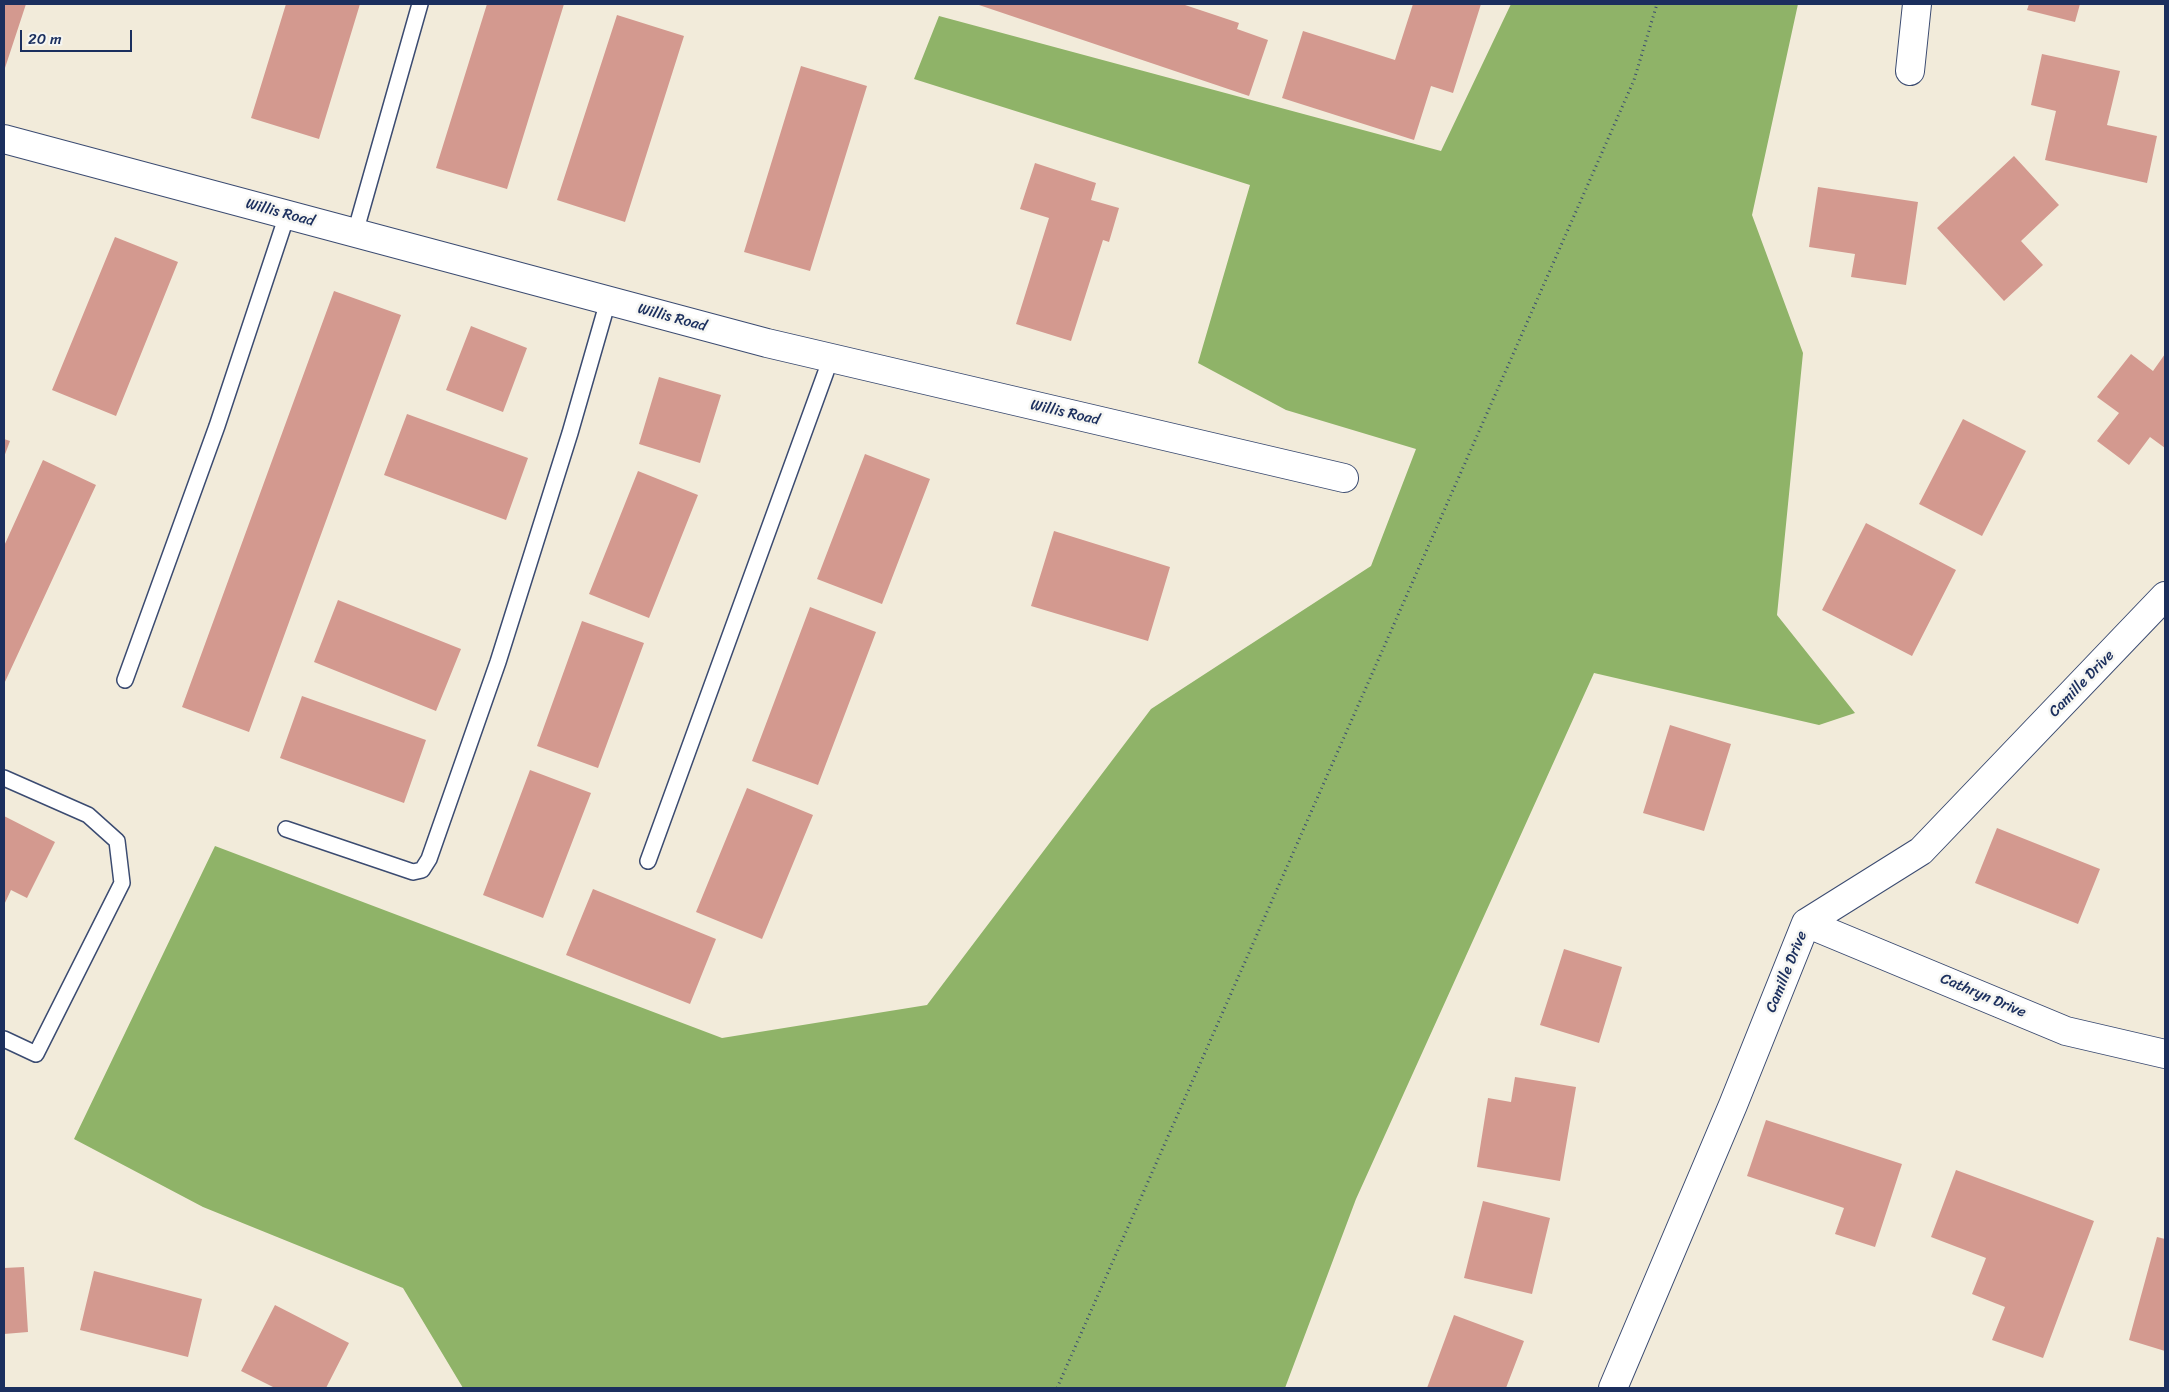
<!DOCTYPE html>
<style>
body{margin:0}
#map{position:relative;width:2169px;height:1392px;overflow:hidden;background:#f2ebda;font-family:Sriracha,sans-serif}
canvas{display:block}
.frame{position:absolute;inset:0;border:5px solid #1b2f5e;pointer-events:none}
.scale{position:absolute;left:20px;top:30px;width:112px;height:22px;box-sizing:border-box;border:2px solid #1b2f5e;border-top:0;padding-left:6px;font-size:15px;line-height:18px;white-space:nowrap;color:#1b2f5e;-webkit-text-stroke:4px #f6f6f2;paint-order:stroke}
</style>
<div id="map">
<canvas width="2169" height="1392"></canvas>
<div class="frame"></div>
<div class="scale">20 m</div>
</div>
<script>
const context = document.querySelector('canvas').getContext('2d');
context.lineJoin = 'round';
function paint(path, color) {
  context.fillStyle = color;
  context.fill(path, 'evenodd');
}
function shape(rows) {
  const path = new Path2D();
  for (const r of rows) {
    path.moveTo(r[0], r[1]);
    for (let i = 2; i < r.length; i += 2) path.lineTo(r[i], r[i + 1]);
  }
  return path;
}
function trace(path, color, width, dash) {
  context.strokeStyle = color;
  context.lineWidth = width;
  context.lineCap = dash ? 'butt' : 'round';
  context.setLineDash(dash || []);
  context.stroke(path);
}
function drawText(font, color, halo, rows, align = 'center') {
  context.font = font + ' Sriracha,sans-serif';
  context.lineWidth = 5;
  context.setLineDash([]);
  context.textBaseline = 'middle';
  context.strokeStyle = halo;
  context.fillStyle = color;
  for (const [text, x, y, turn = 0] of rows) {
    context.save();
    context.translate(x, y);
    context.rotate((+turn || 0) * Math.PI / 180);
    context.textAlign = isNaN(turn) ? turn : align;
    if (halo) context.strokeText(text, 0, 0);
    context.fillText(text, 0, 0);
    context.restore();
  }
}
const forest = shape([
 [1511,4,1798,4,1752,215,1803,353,1777,615,1855,713,1819,725,1594,673,1356,1199,1285,1388,463,1388,403,1288,203,1207,74,1139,215,846,722,1038,927,1005,1151,709,1371,566,1416,449,1286,410,1198,363,1250,185,914,79,939,16,1441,151]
]);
const building = shape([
 [4,4,26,4,4,71],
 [286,4,360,4,319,139,251,118],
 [487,4,564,4,507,189,436,168],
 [976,4,1182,4,1239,23,1237,29,1268,40,1249,96],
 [1413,4,1481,4,1453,93,1431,86,1414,140,1282,98,1303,31,1395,60],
 [2029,4,2080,4,2075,22,2027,10],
 [617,15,684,36,625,222,557,200],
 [2042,54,2120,71,2107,125,2157,136,2147,183,2045,160,2056,111,2031,105],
 [801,66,867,86,810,271,744,252],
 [2014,156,2059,205,2021,241,2043,265,2004,301,1937,228],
 [1035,163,1096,183,1091,200,1119,208,1109,242,1103,240,1071,341,1016,324,1049,218,1020,209],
 [1818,187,1918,202,1906,285,1851,277,1855,254,1809,247],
 [115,237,178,262,116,416,52,390],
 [334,291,401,315,249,732,182,707],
 [471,326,527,348,503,412,446,390],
 [2131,354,2153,371,2165,354,2165,448,2150,437,2129,465,2097,441,2119,413,2097,397],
 [659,377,721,395,700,463,639,444],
 [407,414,528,458,506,520,384,475],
 [1963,419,2026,451,1982,536,1919,504],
 [4,439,10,441,4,457],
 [865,454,930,479,882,604,817,579],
 [43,460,96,485,4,684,4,546],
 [638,471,698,495,649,618,589,594],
 [1866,523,1956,570,1912,656,1822,610],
 [1054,531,1170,567,1148,641,1031,606],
 [338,600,461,649,436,711,314,662],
 [810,607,876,632,818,785,752,761],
 [582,621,644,643,598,768,537,746],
 [302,696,426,740,404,803,280,758],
 [1670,725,1731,744,1704,831,1643,813],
 [530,770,591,793,543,918,483,895],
 [747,788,813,815,762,939,696,912],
 [4,816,55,842,27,898,11,890,4,905],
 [1997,828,2100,869,2078,924,1975,883],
 [593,889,716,939,690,1004,566,955],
 [1564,949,1622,967,1599,1043,1540,1025],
 [1515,1077,1576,1087,1560,1181,1477,1167,1488,1098,1511,1102],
 [1766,1120,1902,1164,1875,1247,1835,1234,1844,1208,1747,1176],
 [1956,1170,2094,1221,2043,1358,1992,1340,2005,1307,1972,1294,1986,1258,1931,1237],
 [1483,1201,1550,1218,1532,1294,1464,1278],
 [2157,1237,2165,1239,2165,1351,2129,1340],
 [24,1267,28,1332,4,1334,4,1268],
 [94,1271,202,1299,188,1357,80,1330],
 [275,1305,349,1343,326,1388,275,1388,241,1371],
 [1454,1315,1524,1341,1506,1388,1427,1388]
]);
const path = shape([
 [1057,1388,1634,80,1657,4]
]);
const service = shape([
 [355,233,420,4],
 [125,680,217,426,287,215],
 [4,778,88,815,117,841,122,883,36,1054,4,1039],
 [286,829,413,872,422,870,429,859,498,662,570,433,608,301],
 [648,861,831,358]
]);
const minor = shape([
 [1910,71,1917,4],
 [4,139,767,343,1344,478],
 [1806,923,2066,1031,2165,1054],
 [1613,1388,1733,1105,1806,923,1921,851,2165,596]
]);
const streetNames = [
 ["Willis Road",280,213,15],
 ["Willis Road",672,318,15],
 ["Willis Road",1065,413,13],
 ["Camille Drive",2082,684,-46],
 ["Camille Drive",1787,972,-68],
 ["Cathryn Drive",1983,996,23]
];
paint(forest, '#8fb368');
paint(building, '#d3998f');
trace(service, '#3b4b71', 18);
trace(minor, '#3b4b71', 30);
trace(path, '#3b4b71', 3, [1, 4]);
trace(service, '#fff', 15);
trace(minor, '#fff', 28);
drawText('15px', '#1b2f5e', '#f6f6f2', streetNames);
</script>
